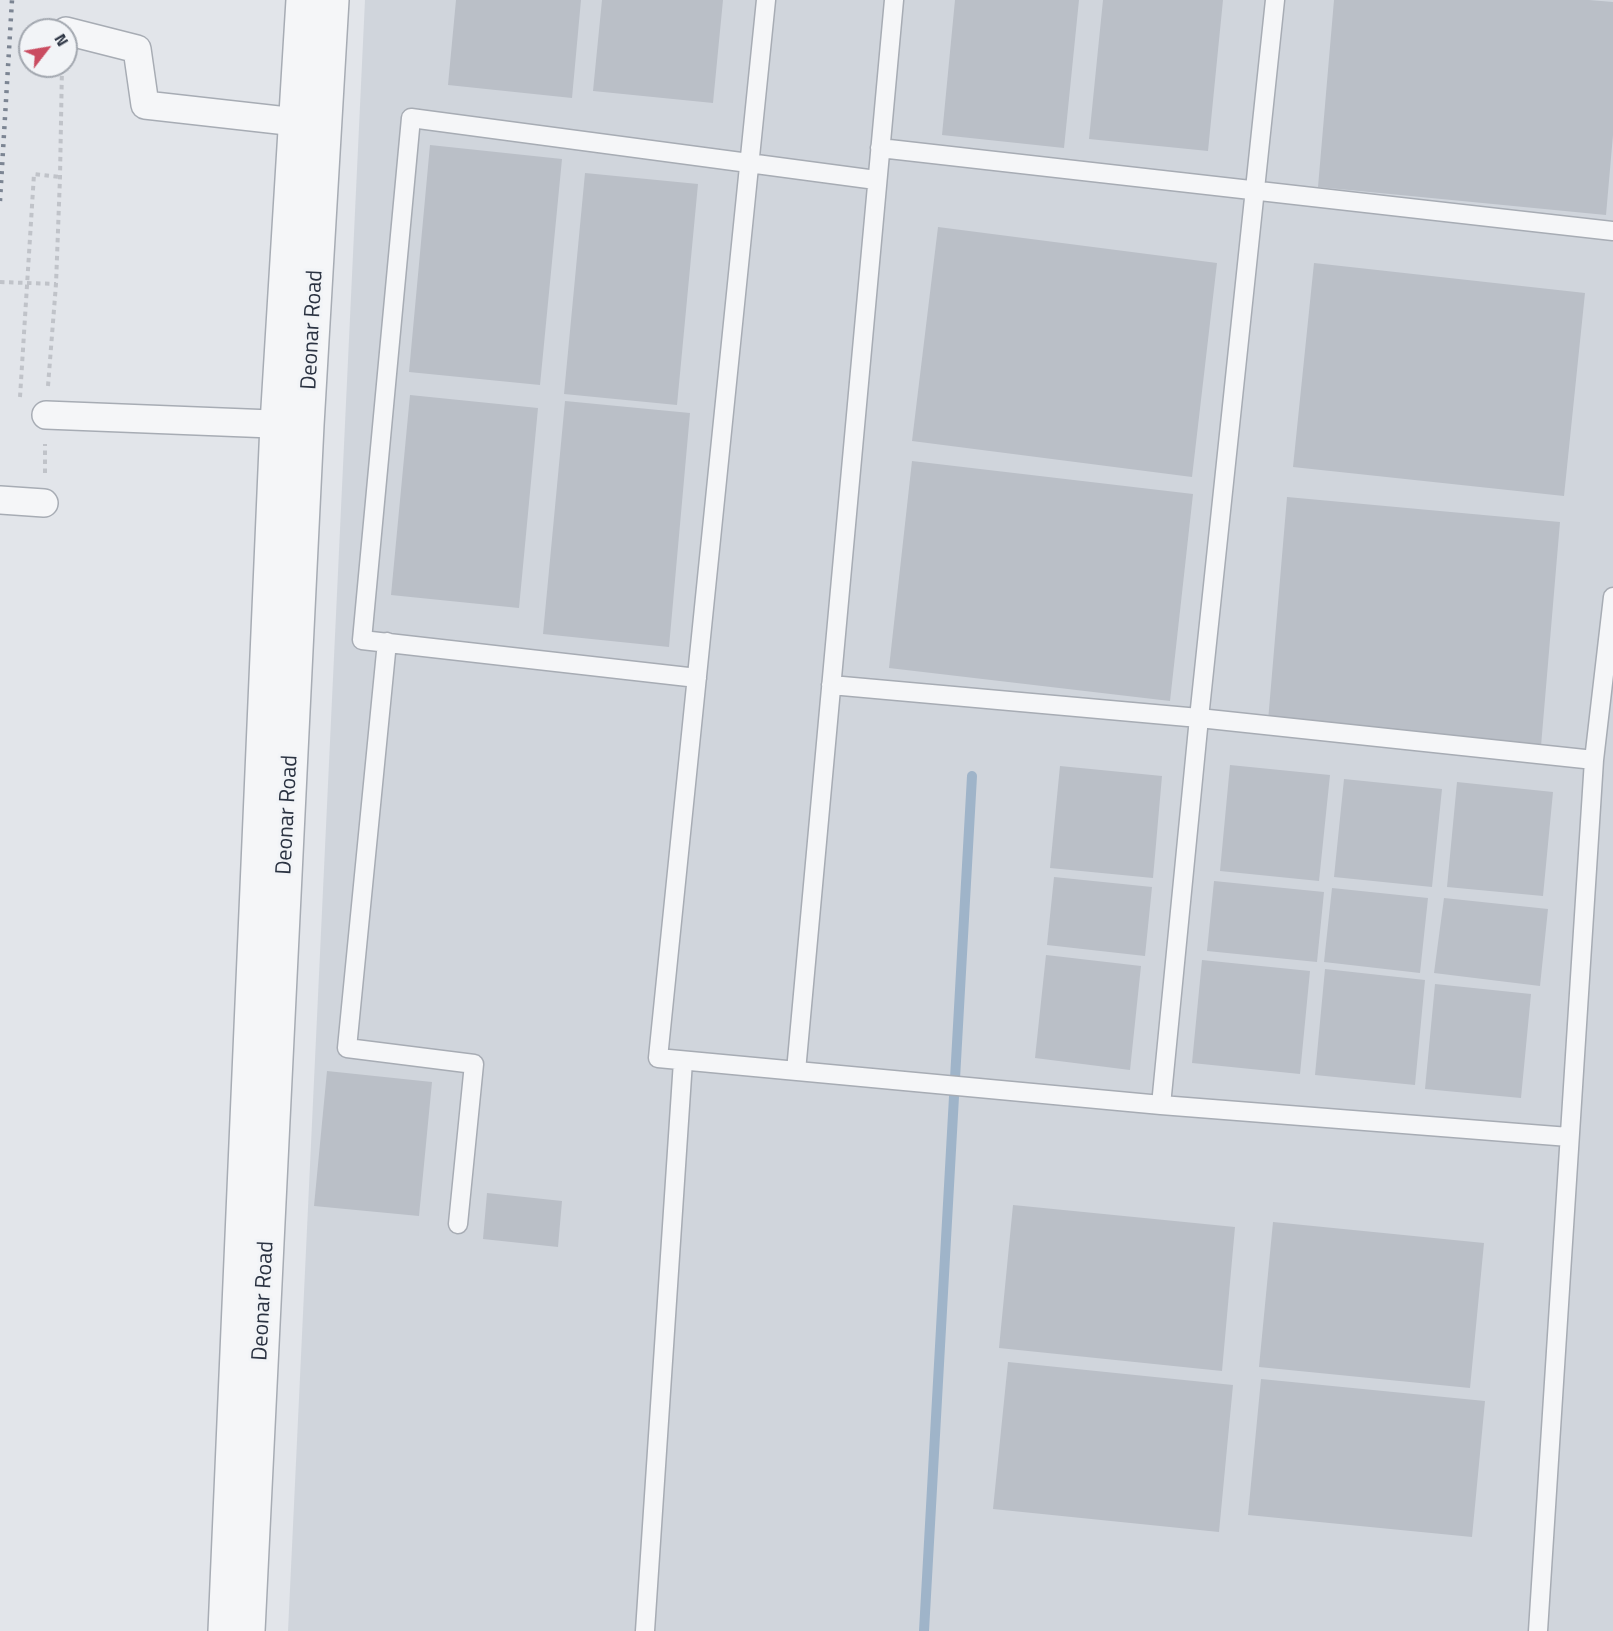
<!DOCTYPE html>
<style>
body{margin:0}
#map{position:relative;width:1613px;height:1631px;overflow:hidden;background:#e2e5ea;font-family:"Titillium Web",sans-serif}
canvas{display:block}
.north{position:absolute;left:18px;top:18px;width:60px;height:60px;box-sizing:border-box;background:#f2f4f7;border:2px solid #a2a7af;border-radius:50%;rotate:59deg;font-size:16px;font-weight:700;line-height:24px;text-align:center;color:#2b3342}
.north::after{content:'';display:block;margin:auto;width:21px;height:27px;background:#ca4c61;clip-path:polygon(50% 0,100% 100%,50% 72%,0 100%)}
</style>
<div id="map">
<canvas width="1613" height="1631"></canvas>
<div class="north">N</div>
</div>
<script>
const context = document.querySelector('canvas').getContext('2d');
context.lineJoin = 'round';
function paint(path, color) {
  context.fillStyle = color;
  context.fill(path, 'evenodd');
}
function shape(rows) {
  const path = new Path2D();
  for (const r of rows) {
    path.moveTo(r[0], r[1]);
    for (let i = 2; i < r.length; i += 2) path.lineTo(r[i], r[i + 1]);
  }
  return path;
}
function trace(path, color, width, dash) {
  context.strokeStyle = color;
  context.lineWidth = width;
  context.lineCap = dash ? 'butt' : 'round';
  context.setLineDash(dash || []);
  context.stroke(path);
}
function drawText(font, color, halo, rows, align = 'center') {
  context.font = font + ' "Titillium Web",sans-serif';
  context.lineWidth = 6;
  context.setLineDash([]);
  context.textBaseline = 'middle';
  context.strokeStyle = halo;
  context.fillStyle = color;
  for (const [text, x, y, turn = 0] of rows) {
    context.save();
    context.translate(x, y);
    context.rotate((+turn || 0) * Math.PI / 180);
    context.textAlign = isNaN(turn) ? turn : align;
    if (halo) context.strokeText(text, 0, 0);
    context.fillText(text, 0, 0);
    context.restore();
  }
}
const built = shape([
 [365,0,1613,0,1613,1631,288,1631]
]);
const stream = shape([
 [924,1631,972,776]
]);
const building = shape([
 [456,0,581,0,572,98,448,85],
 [602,0,723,0,713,103,593,91],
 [955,0,1079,0,1064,148,942,135],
 [1103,0,1223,0,1208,151,1089,139],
 [1334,0,1589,0,1613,2,1613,135,1606,215,1318,187],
 [430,145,562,159,540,385,409,372],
 [585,173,698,184,677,405,564,394],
 [938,227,1217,263,1192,477,912,441],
 [1314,263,1585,293,1564,496,1293,467],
 [410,395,538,408,519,608,391,595],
 [565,401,690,413,669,647,543,634],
 [912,461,1193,494,1170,701,889,668],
 [1287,497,1560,522,1541,746,1268,721],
 [1230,765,1330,775,1319,881,1220,871],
 [1060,766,1162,776,1153,878,1050,868],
 [1344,779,1442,789,1432,887,1334,877],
 [1457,782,1553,792,1543,896,1447,887],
 [1054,877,1152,887,1145,956,1047,945],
 [1214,881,1324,892,1317,962,1207,951],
 [1332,888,1428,898,1420,973,1324,962],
 [1444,898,1548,909,1540,986,1434,973],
 [1046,955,1141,966,1130,1070,1035,1058],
 [1202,960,1310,971,1300,1074,1192,1063],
 [1325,969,1425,980,1415,1085,1315,1075],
 [1435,984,1531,994,1521,1098,1425,1089],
 [327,1071,432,1082,419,1216,314,1206],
 [487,1193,562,1201,558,1247,483,1239],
 [1013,1205,1235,1227,1222,1371,999,1348],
 [1273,1222,1484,1243,1470,1388,1259,1367],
 [1008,1362,1233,1385,1219,1532,993,1509],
 [1261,1379,1485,1401,1472,1537,1248,1515]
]);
const path = shape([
 [48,386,56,284,60,177,62,66],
 [20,397,34,174,60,177],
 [45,473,45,444]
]);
const service = shape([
 [766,0,658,1058,1161,1105,1569,1137],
 [880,148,1613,231],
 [387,642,347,1048,474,1064,458,1224],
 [697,678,362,640,411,118,876,180],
 [831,685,1199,718,1594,760],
 [796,1071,894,0],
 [1161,1105,1199,718,1275,0],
 [645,1631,683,1061],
 [1538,1631,1594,760,1613,597]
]);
const pedestrian = shape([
 [66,31,137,49,145,105,296,122],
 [46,415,297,425],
 [0,500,44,503]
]);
const tertiary = shape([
 [225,1631,277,424,303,0],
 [248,1631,307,425,332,0]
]);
const rail = shape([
 [0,201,12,0]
]);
const pathBridge = shape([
 [0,282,56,284]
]);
const streetNames = [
 ["Deonar Road",313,330,-87],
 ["Deonar Road",288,815,-87],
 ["Deonar Road",264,1301,-87]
];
paint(built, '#d0d5dc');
trace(stream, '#9fb4c9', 10);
paint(building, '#babfc7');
trace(service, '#a7acb4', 21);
trace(pedestrian, '#a7acb4', 30);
trace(tertiary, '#a7acb4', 36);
trace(path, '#c0c3c9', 4, [4.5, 4.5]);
trace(service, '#f5f6f8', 18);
trace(pedestrian, '#f5f6f8', 27);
trace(tertiary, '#f5f6f8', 33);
trace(rail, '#7c8593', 4.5, [3, 6]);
trace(pathBridge, '#c0c3c9', 4, [4.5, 4.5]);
drawText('22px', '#2b3342', '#f2f4f7', streetNames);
</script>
